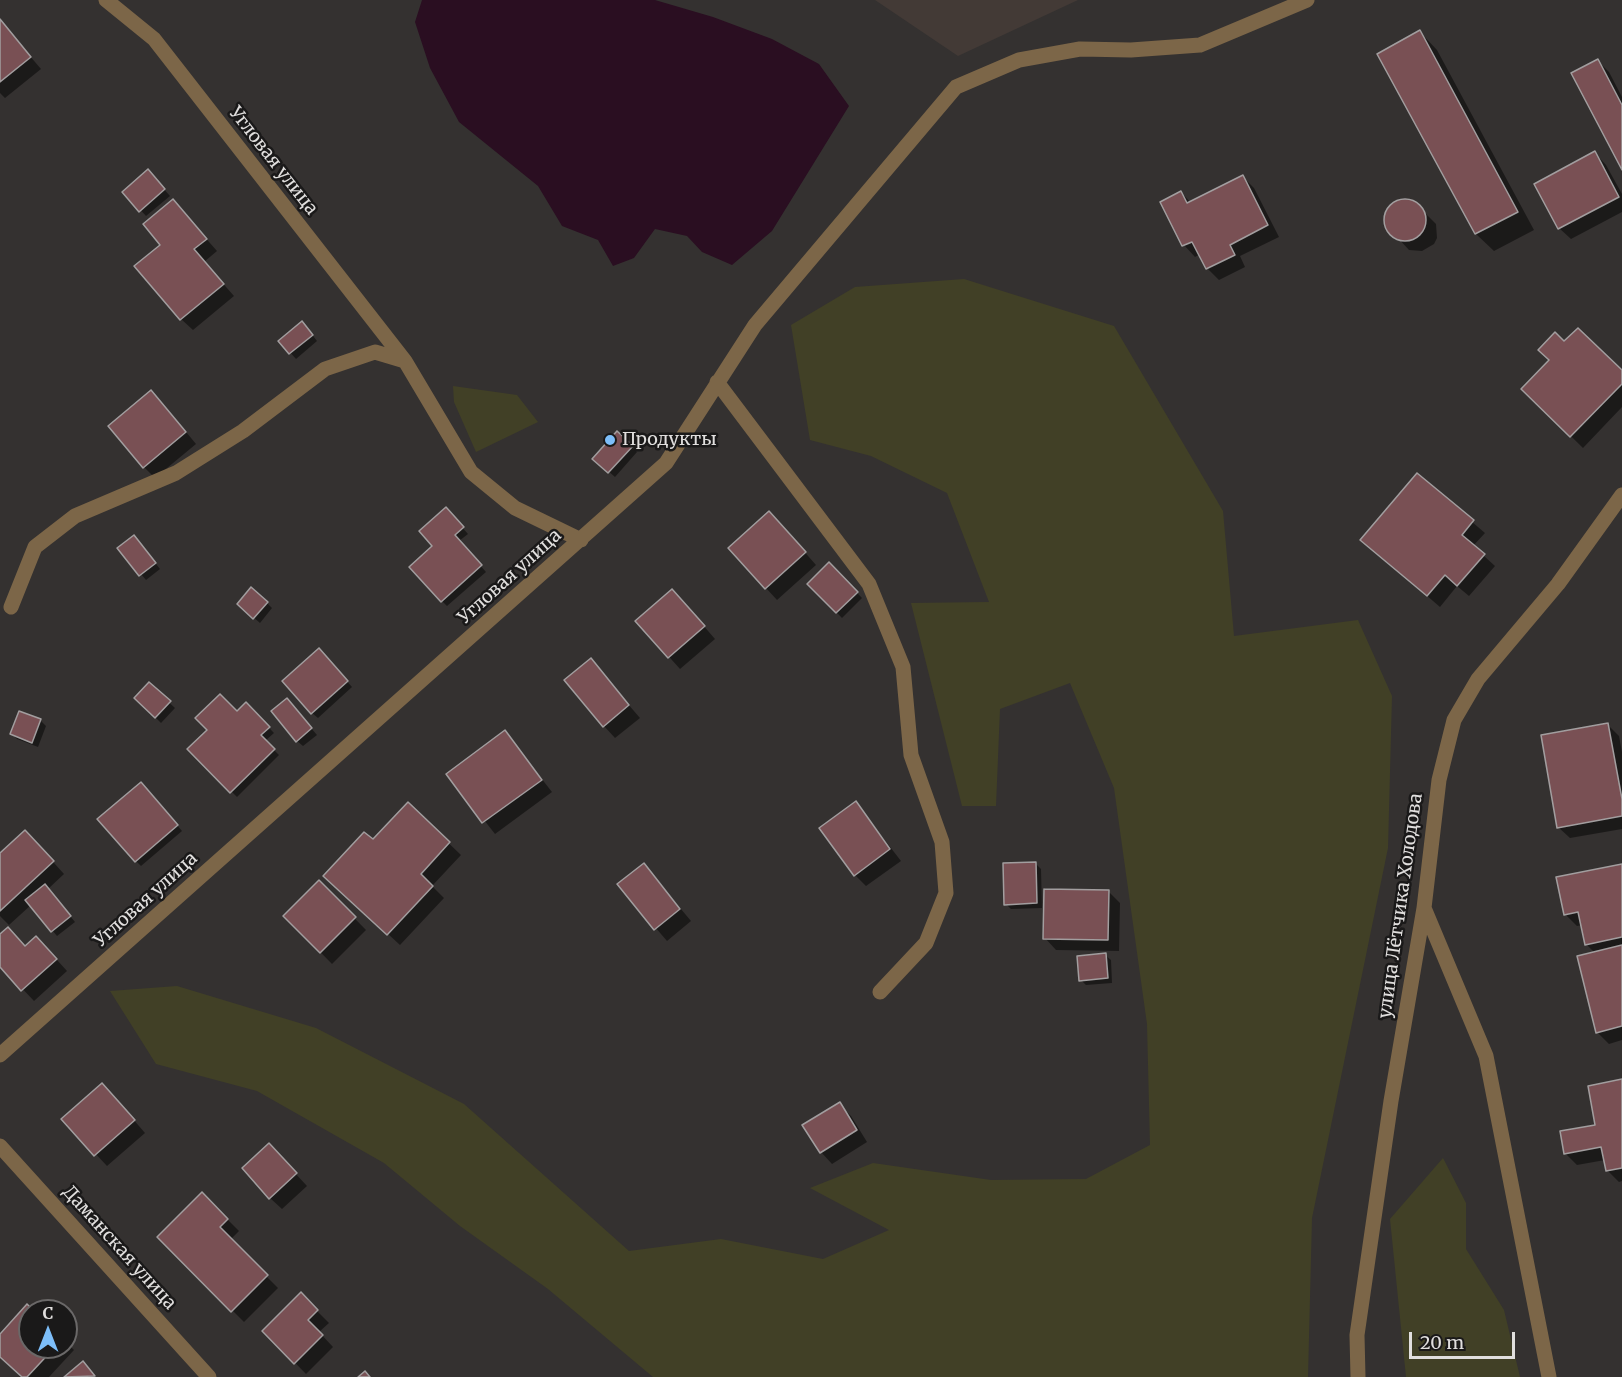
<!DOCTYPE html>
<meta charset="utf-8">
<style>
body{margin:0}
#map{position:relative;width:1622px;height:1377px;overflow:hidden;background:#343130;font-family:Merriweather,serif}
canvas{display:block}
.north{position:absolute;left:18px;top:1299px;width:60px;height:60px;box-sizing:border-box;background:#1a1919;border:2px solid #6a6868;border-radius:50%;rotate:0deg;font-size:16px;font-weight:700;line-height:24px;text-align:center;color:#e1dfde}
.north::after{content:'';display:block;margin:auto;width:21px;height:27px;background:#7dbef9;clip-path:polygon(50% 0,100% 100%,50% 72%,0 100%)}
.scale{position:absolute;left:1409px;top:1332px;width:106px;height:27px;box-sizing:border-box;border:3px solid #e1dfde;border-top:0;padding-left:8px;font-size:18px;line-height:21px;white-space:nowrap;color:#e1dfde;-webkit-text-stroke:4px #1a1919;paint-order:stroke}
</style>
<div id="map">
<canvas width="1622" height="1377"></canvas>
<div class="north">С</div>
<div class="scale">20 m</div>
</div>
<script>
const context = document.querySelector('canvas').getContext('2d');
context.lineJoin = 'round';
function paint(path, color) {
  context.fillStyle = color;
  context.fill(path, 'evenodd');
}
function shape(rows) {
  const path = new Path2D();
  for (const r of rows) {
    if (r.length === 3) {
      path.moveTo(r[0] + r[2], r[1]);
      path.arc(r[0], r[1], r[2], 0, 2 * Math.PI);
      continue;
    }
    path.moveTo(r[0], r[1]);
    for (let i = 2; i < r.length; i += 2) path.lineTo(r[i], r[i + 1]);
  }
  return path;
}
function trace(path, color, width, dash) {
  context.strokeStyle = color;
  context.lineWidth = width;
  context.lineCap = dash ? 'butt' : 'round';
  context.setLineDash(dash || []);
  context.stroke(path);
}
function drawText(font, color, halo, rows, align = 'center') {
  context.font = font + ' Merriweather,serif';
  context.lineWidth = 5;
  context.setLineDash([]);
  context.textBaseline = 'middle';
  context.strokeStyle = halo;
  context.fillStyle = color;
  for (const [text, x, y, turn = 0] of rows) {
    context.save();
    context.translate(x, y);
    context.rotate((+turn || 0) * Math.PI / 180);
    context.textAlign = isNaN(turn) ? turn : align;
    if (halo) context.strokeText(text, 0, 0);
    context.fillText(text, 0, 0);
    context.restore();
  }
}
const built = shape([
 [875,0,1078,0,958,56]
]);
const green = shape([
 [964,279,1114,326,1223,511,1234,636,1358,620,1392,696,1388,848,1312,1218,1308,1377,653,1377,548,1289,460,1226,384,1163,257,1091,156,1064,110,991,177,986,316,1028,464,1104,629,1251,721,1239,823,1259,889,1230,810,1188,873,1163,991,1180,1086,1179,1150,1145,1147,1024,1114,788,1070,683,1000,709,996,806,962,806,911,603,989,602,947,493,871,456,810,440,791,325,855,287],
 [453,386,517,395,538,422,476,452,454,402],
 [1443,1158,1466,1203,1466,1249,1504,1310,1520,1377,1406,1377,1390,1219]
]);
const water = shape([
 [422,0,655,0,713,17,772,39,819,64,849,106,772,231,732,265,702,252,687,236,655,229,634,258,613,266,598,240,562,226,538,186,459,122,430,68,415,22]
]);
const shadow = shape([
 [0,21,41,69,5,98,0,93],
 [1420,32,1437,50,1534,230,1494,251,1476,234,1379,54],
 [1598,61,1609,72,1622,97,1622,166],
 [1595,153,1606,165,1622,194,1622,212,1571,239,1559,228],
 [1242,176,1254,188,1279,237,1240,256,1245,267,1219,280,1208,269,1200,254,1195,257,1184,245,1162,202,1181,192,1191,203],
 [153,177,170,196,146,216,124,192],
 [1406,200,1413,201,1436,224,1437,238,1434,244,1422,251,1409,250,1386,225,1386,214,1394,203],
 [173,201,217,251,204,262,234,296,193,330,181,319,162,245],
 [307,328,317,341,296,359,280,341],
 [1564,343,1622,372,1622,407,1583,448,1523,389],
 [163,404,196,444,155,478,144,467],
 [632,447,637,452,615,477,600,464],
 [1417,475,1485,533,1473,546,1495,566,1469,596,1457,586,1440,607,1362,540],
 [451,515,468,534,459,541,486,572,447,606,442,601,434,547],
 [780,524,816,565,777,600,766,588],
 [139,542,160,569,146,580,119,548],
 [829,564,862,598,842,618,809,584],
 [683,602,715,639,680,669,637,621],
 [267,603,272,608,260,623,244,609],
 [324,656,352,687,318,718,312,713],
 [591,661,640,718,615,738,604,726],
 [149,684,175,708,161,723,136,698],
 [246,704,274,733,265,741,279,755,237,797,189,749,209,730],
 [292,706,317,735,303,746,297,741],
 [40,720,46,726,38,747,17,739,12,734],
 [1608,725,1619,736,1622,752,1622,829,1570,838,1558,827],
 [505,732,552,792,495,834,448,774],
 [146,789,182,831,141,866,136,861],
 [856,803,901,861,866,886,855,875],
 [408,804,461,855,432,886,444,898,400,945,337,887,373,842],
 [36,843,64,874,48,889,75,922,57,936,31,905,9,925,0,916,0,855],
 [1035,863,1041,869,1042,908,1011,909,1006,904],
 [644,865,691,921,667,941,619,885],
 [1622,865,1622,1040,1609,1044,1597,1032,1595,953,1586,944,1582,925,1577,926,1566,915],
 [319,882,366,930,332,964,285,916],
 [1108,891,1120,903,1119,951,1056,950,1045,938],
 [0,936,25,948,48,950,67,971,34,1001,0,965],
 [1105,955,1111,960,1112,983,1086,985,1081,980],
 [1622,1081,1622,1181,1619,1182,1607,1170,1605,1160,1577,1165,1565,1153,1597,1126],
 [114,1097,145,1133,107,1166,63,1119],
 [839,1104,851,1116,867,1142,832,1164,821,1152],
 [280,1157,307,1186,282,1209,270,1198],
 [202,1194,239,1231,230,1240,278,1288,244,1322,159,1237],
 [301,1295,329,1323,319,1332,333,1347,306,1374,264,1331],
 [27,1306,32,1311,30,1347,66,1347,66,1342,74,1350,49,1377,23,1377,0,1356,0,1336]
]);
const building = shape([
 [0,19,31,57,0,82,0,19],
 [1420,30,1518,212,1475,234,1377,54,1420,30],
 [1598,59,1622,105,1622,170,1571,73,1598,59],
 [1595,151,1619,197,1558,229,1534,184,1595,151],
 [148,169,165,189,139,212,122,192,148,169],
 [1243,175,1268,225,1230,245,1235,255,1206,269,1192,242,1182,246,1160,202,1181,191,1187,203,1243,175],
 [1405,220,21],
 [173,199,207,239,194,249,224,284,180,320,134,266,160,245,143,224,173,199],
 [302,321,313,335,289,354,278,341,302,321],
 [1578,328,1622,370,1622,384,1570,437,1521,389,1549,360,1538,350,1555,332,1564,341,1578,328],
 [151,390,186,432,143,468,108,426,151,390],
 [617,431,633,446,608,473,592,459,617,431],
 [1417,473,1474,520,1462,535,1485,554,1457,586,1445,575,1427,596,1360,540,1417,473],
 [446,507,464,527,455,535,482,565,441,602,409,567,432,546,419,531,446,507],
 [769,511,806,552,765,589,728,548,769,511],
 [134,535,156,563,139,576,117,548,134,535],
 [829,562,858,592,836,613,807,584,829,562],
 [251,587,268,602,253,619,237,604,251,587],
 [672,589,705,626,668,658,635,621,672,589],
 [319,648,348,681,311,714,282,681,319,648],
 [591,658,629,705,603,727,564,680,591,658],
 [149,682,171,701,155,718,134,698,149,682],
 [220,694,237,711,246,702,270,727,261,735,275,749,230,793,187,749,207,730,195,718,220,694],
 [287,698,312,728,296,742,271,711,287,698],
 [19,711,41,719,32,743,10,734,19,711],
 [1608,723,1622,799,1622,816,1557,828,1541,735,1608,723],
 [505,730,542,780,482,823,446,774,505,730],
 [141,782,178,825,135,862,97,819,141,782],
 [856,801,890,849,854,876,819,828,856,801],
 [408,802,450,842,421,874,433,886,387,935,323,876,364,832,373,839,408,802],
 [25,830,54,861,0,911,0,853,25,830],
 [1036,862,1037,903,1004,905,1003,863,1036,862],
 [644,863,680,909,654,930,617,884,644,863],
 [1622,864,1622,937,1585,945,1578,912,1564,915,1556,877,1622,864],
 [319,880,356,917,320,953,283,916,319,880],
 [45,884,71,916,51,932,25,900,45,884],
 [1044,889,1109,890,1108,940,1043,939,1044,889],
 [8,927,25,946,36,936,57,959,21,991,0,967,0,934,8,927],
 [1622,945,1622,1026,1596,1033,1577,956,1622,945],
 [1106,953,1108,978,1079,981,1077,956,1106,953],
 [1622,1079,1622,1168,1606,1171,1601,1147,1564,1154,1560,1131,1595,1125,1588,1086,1622,1079],
 [102,1083,135,1120,94,1156,61,1119,102,1083],
 [840,1102,857,1130,820,1153,802,1125,840,1102],
 [269,1143,297,1173,269,1199,242,1168,269,1143],
 [202,1192,228,1219,220,1227,268,1275,231,1312,157,1237,202,1192],
 [301,1292,318,1310,308,1320,323,1335,294,1364,262,1331,301,1292],
 [27,1304,34,1311,30,1311,30,1347,55,1347,27,1377,22,1377,0,1357,0,1334,27,1304],
 [83,1361,95,1376,64,1377,83,1361],
 [365,1371,370,1377,358,1377,365,1371]
]);
const minor = shape([
 [106,0,154,39,405,361,471,472,515,508,581,540],
 [717,382,869,584,903,667,911,755,942,842,946,893,926,943,880,992],
 [11,607,35,547,75,516,176,473,243,431,325,369,375,352,405,361],
 [1424,908,1486,1056,1549,1377],
 [0,1055,666,463,755,325,956,87,1019,60,1080,49,1131,50,1200,45,1307,0],
 [0,1146,209,1377],
 [1358,1377,1357,1335,1391,1101,1424,908,1439,780,1454,720,1478,679,1558,584,1622,495]
]);
const markers = [
 [610,440,6,"#7dbef9"]
];
const streetNames = [
 ["Угловая улица",273,161,52],
 ["Угловая улица",510,577,-42],
 ["Угловая улица",146,900,-42],
 ["улица Лётчика Холодова",1401,906,-82],
 ["Даманская улица",119,1248,48]
];
const poiNames = [
 ["Продукты",622,440]
];
paint(built, '#433a36');
paint(green, '#414026');
paint(water, '#2a0e21');
paint(shadow, '#0007');
paint(building, '#795054');
trace(building, '#a29e9f', 1.5);
trace(minor, '#7c6648', 15);
for (const [x, y, r, color] of markers) {
  const dot = new Path2D();
  dot.arc(x, y, r, 0, 2 * Math.PI);
  context.fillStyle = color;
  context.fill(dot);
  trace(dot, '#1a1919', 2);
}
drawText('18px', '#e1dfde', '#1a1919', streetNames);
drawText('18px', '#e1dfde', '#1a1919', poiNames, 'left');
</script>
